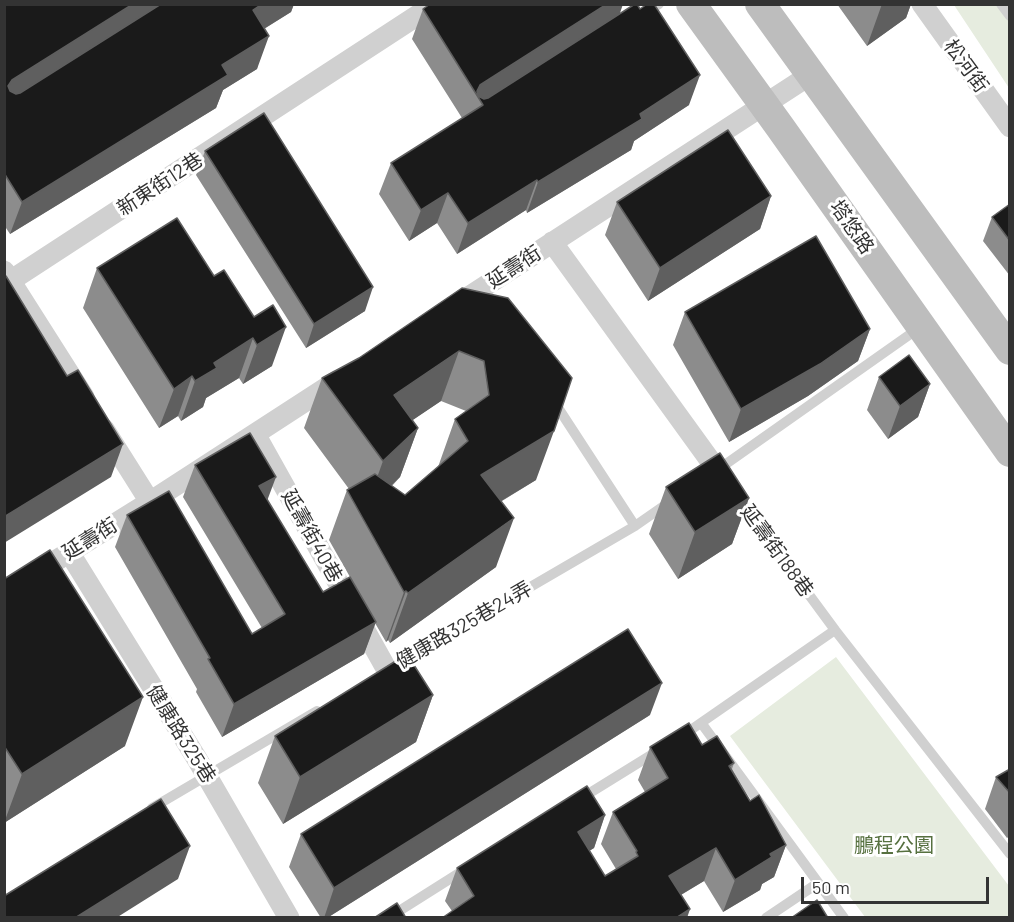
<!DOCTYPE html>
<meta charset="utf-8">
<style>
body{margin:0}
#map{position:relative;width:1014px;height:922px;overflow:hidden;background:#fff;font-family:Barlow,sans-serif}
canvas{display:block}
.frame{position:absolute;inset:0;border:6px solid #333;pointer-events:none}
.scale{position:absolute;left:801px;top:877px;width:188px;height:27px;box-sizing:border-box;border:3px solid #333;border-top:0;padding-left:8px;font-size:18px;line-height:21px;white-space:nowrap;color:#333;-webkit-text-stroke:4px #fff;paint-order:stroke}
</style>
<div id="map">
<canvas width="1014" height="922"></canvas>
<div class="frame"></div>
<div class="scale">50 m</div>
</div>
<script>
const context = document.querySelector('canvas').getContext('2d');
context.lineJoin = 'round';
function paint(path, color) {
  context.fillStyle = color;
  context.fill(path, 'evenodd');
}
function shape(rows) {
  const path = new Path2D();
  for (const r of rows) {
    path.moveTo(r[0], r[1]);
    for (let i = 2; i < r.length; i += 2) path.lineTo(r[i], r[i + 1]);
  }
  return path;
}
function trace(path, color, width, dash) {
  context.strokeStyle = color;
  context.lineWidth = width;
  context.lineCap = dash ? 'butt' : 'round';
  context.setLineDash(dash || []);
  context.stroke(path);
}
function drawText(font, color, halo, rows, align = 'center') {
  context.font = font + ' Barlow,"Noto Sans TC",sans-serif';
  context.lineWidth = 6;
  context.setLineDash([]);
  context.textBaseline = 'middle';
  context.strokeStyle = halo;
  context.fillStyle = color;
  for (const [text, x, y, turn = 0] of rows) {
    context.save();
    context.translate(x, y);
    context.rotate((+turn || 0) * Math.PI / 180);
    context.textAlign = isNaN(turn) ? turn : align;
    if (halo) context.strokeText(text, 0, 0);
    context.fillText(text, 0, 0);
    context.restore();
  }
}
const green = shape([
 [954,5,1009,5,1009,88],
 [836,657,1009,886,1009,917,865,917,730,736]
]);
const service = shape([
 [1001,4,1010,16],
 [643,14,659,4],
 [553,400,635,526],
 [716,471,919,328],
 [737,497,835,630,1010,854],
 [398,664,635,526,668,503],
 [702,724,844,918],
 [682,736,835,630],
 [580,799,656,752],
 [152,808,317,711],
 [388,918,464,870],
 [766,918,818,883]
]);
const minor = shape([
 [922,4,1010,127],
 [552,242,717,470],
 [4,271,84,397],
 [4,285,435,4],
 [453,307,810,75],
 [104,429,150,502],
 [255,434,387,670],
 [69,552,197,759,289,918],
 [4,593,150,502,338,380]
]);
const secondary = shape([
 [691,4,780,127,1010,452],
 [760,4,1010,350]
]);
const wall = shape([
 [4,4,294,4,291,12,264,29,257,69,223,90,216,108,10,234,4,225],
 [837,4,911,4,906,18,867,46],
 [423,9,620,14,689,105,634,141,631,150,527,213,526,210,457,254,437,223,409,241,379,194,391,163,462,118,412,39],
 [205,151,365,311,306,348,196,175],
 [771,196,760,229,648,301,605,235,617,202],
 [1010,204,1010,276,983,241,992,217],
 [97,268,214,276,272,366,243,384,239,378,206,398,203,407,181,421,178,416,159,428,83,308],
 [462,288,536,480,502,501,496,567,390,643,388,640,386,642,375,623,364,654,222,737,196,692,197,689,115,547,127,515,252,634,262,628,183,497,195,465,267,500,323,592,350,577,329,540,347,490,349,489,304,428,322,378,359,358],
 [441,401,466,411,455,419,438,467,405,495,392,486,400,477,418,428,412,420],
 [685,312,870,329,858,361,808,396,729,442,673,345],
 [879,377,930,384,918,417,888,439,867,410],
 [666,487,749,498,732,544,678,579,649,534],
 [4,579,125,746,4,823],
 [433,695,416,742,283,824,258,783,275,736],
 [650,715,327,918,321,918,289,867,301,834],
 [702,745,734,763,732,769,750,801,786,845,774,877,762,884,760,890,723,912,704,881,681,895,452,911,445,901,457,868,605,815,594,848,589,851,605,876,616,869,601,844,613,812,645,792,638,780,650,747],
 [1010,769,1010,836,1007,838,985,809,996,777]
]);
const shadedWall = shape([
 [133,4,173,4,4,110,8,86,12,80],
 [262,4,294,4,291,12,241,43,253,10],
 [607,4,623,4,617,22,483,105,476,93,480,85],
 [882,4,911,4,906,18,867,46],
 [269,36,257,69,223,90,216,108,10,234,22,202,222,65],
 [700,75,689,105,634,141,631,150,527,213,538,182],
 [537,180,526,210,457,254,468,223],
 [448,193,437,223,409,241,421,210],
 [771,196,760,229,648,301,660,268],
 [373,287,365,311,306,348,314,324],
 [286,327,272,366,243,384,257,345],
 [870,329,858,361,808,396,729,442,741,409],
 [253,338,239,378,206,398,203,407,181,421,195,381,214,363],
 [459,351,441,401,376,445,394,395],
 [192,376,178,416,159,428,174,389],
 [930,384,918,417,888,439,900,406],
 [418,428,400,477,365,511,383,461],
 [554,431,536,480,463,524,481,475],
 [123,444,111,477,4,543,4,517],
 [276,477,264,509,259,486],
 [749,498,732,544,678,579,695,532],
 [514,518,496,567,390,643,408,593],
 [406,591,388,640,386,642,404,592],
 [376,622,364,654,222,737,234,704],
 [662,683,650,715,327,918,324,918,334,888],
 [433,695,416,742,283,824,300,777],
 [143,697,125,746,4,823,22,774],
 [605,815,594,848,566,865,578,832],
 [786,845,774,877,762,884,760,890,723,912,735,880,770,854],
 [190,846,178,879,116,918,75,918],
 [716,848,704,881,657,909,669,876],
 [690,909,687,918,676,918]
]);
const building = shape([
 [4,4,133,4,12,80,8,86,10,91,16,94,20,93,161,4,262,4,253,10,269,36,222,65,228,75,22,202,4,173,4,4],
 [430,4,607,4,480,85,477,91,478,96,484,99,488,98,635,4,637,4,640,9,647,4,654,4,700,75,640,114,642,119,538,182,537,180,468,223,448,193,421,210,391,163,483,105,423,9,430,4],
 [264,113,373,287,314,324,205,151,264,113],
 [728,130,771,196,660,268,617,202,728,130],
 [1010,204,1010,241,992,217,1010,204],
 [177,218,214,276,224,270,254,317,273,305,286,327,257,345,253,338,214,363,217,368,195,381,192,376,174,389,97,268,177,218],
 [816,236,870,329,820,364,741,409,685,312,816,236],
 [6,276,67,376,78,370,123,444,4,517,4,277,6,276],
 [462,288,508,298,572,378,554,431,481,475,514,518,408,593,406,591,404,592,347,490,375,474,405,495,468,441,455,419,489,395,484,361,459,351,394,395,418,428,383,461,322,378,359,358,462,288],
 [909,355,930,384,900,406,879,377,909,355],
 [250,433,276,477,259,486,323,592,350,577,376,622,234,704,208,659,210,658,127,515,169,491,252,634,285,614,195,465,250,433],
 [720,453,749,498,695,532,666,487,720,453],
 [50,550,143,697,22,774,4,746,4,579,50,550],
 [628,629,662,683,334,888,301,834,628,629],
 [407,654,433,695,300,777,275,736,407,654],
 [689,723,702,745,717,736,734,763,729,766,750,801,759,795,786,845,770,854,772,857,735,880,716,848,669,876,690,909,676,918,442,918,474,896,457,868,587,786,605,815,578,832,605,876,638,856,636,852,637,851,613,812,668,778,650,747,689,723],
 [1010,769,1010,793,996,777,1010,769],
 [161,799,190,846,75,918,4,918,4,896,161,799],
 [817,900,828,918,791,918,817,900],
 [397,903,406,918,374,918,397,903]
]);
const streetNames = [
 ["松河街",966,66,54],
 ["新東街12巷",160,184,-33],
 ["塔悠路",852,227,55],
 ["延壽街",514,267,-33],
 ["延壽街40巷",312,536,61],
 ["延壽街",90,539,-32],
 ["延壽街188巷",777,551,54],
 ["健康路325巷24弄",464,625,-30],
 ["健康路325巷",181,734,58]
];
const parkNames = [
 ["鵬程公園",894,845]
];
paint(green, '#e6ecdf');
trace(service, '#d0d0d0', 10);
trace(minor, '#d0d0d0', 21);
trace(secondary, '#bdbdbd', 30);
paint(wall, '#8c8c8c');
paint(shadedWall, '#5f5f5f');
paint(building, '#1a1a1a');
trace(building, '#5f5f5f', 1.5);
drawText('20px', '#333', '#fff', streetNames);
drawText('20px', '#56703f', '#fff', parkNames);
</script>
